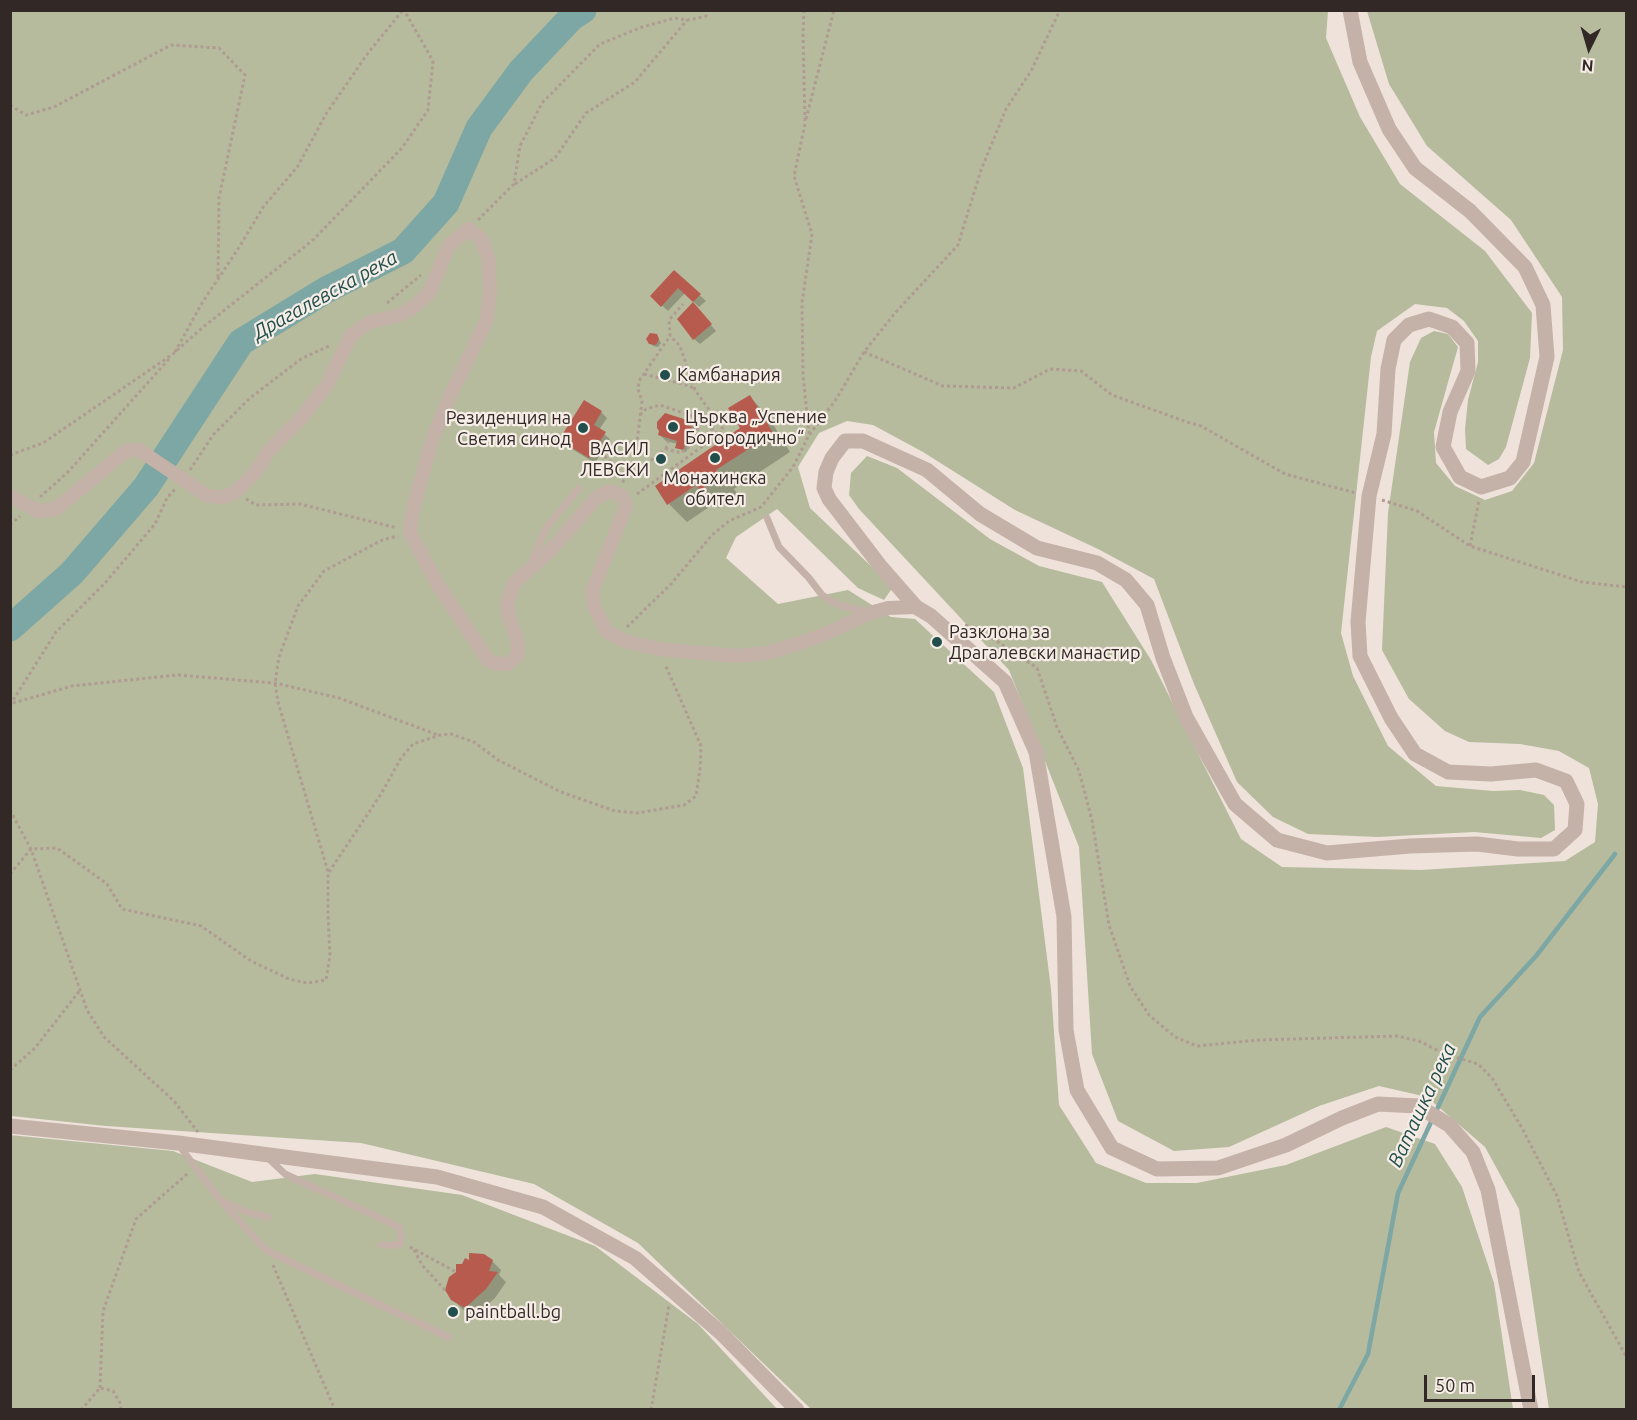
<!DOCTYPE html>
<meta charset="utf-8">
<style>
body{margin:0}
#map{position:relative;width:1637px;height:1420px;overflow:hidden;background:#eee2da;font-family:Ubuntu,sans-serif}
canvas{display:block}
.frame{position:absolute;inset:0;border:12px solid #322927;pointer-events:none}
.north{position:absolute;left:1559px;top:18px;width:60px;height:60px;-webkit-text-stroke:4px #f6ede6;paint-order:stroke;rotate:185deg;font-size:16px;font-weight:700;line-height:24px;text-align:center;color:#322927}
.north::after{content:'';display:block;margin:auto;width:21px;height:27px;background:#322927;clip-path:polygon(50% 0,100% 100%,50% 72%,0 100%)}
.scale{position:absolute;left:1424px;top:1375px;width:111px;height:27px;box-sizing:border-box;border:3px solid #322927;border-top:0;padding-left:8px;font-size:18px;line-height:21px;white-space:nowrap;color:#322927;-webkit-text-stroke:4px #f6ede6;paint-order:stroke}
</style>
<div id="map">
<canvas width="1637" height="1420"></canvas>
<div class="frame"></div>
<div class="north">N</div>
<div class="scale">50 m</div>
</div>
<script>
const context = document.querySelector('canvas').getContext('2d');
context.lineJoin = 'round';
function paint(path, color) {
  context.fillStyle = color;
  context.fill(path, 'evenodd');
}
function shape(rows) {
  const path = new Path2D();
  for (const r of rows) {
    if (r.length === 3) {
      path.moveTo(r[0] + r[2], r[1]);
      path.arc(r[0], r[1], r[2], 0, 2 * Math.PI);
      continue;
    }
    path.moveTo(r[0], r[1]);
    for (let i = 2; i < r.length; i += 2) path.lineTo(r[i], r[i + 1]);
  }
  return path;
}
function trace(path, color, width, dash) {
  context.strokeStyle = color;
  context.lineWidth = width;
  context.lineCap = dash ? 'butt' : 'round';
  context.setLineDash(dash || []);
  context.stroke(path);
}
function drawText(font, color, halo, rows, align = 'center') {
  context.font = font + ' Ubuntu,sans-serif';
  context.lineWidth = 4.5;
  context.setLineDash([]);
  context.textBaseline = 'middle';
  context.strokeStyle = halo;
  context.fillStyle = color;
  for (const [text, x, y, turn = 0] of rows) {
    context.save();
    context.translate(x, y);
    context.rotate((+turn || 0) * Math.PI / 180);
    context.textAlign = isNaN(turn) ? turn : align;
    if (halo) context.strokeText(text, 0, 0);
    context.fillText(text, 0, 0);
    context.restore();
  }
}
const green = shape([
 [11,11,1328,11,1326,38,1360,117,1400,184,1485,251,1532,313,1530,358,1506,447,1499,459,1488,465,1466,449,1465,429,1468,400,1478,362,1478,341,1464,321,1447,308,1415,304,1377,331,1371,357,1341,633,1353,676,1388,746,1436,786,1493,791,1520,790,1544,795,1554,805,1555,830,1541,838,1474,832,1378,837,1308,834,1273,817,1237,782,1194,684,1154,579,1098,549,1015,510,923,452,873,425,847,421,819,433,798,467,810,508,893,587,884,600,858,588,777,509,736,537,726,558,778,604,848,590,891,617,915,619,994,692,1023,768,1051,989,1059,1105,1096,1163,1146,1183,1197,1183,1286,1165,1386,1127,1435,1144,1462,1187,1494,1283,1513,1409,811,1409,638,1243,534,1184,361,1143,106,1126,11,1116],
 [1367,11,1626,11,1626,1409,1549,1409,1519,1209,1485,1147,1427,1097,1379,1086,1319,1106,1229,1147,1174,1151,1118,1121,1092,1054,1079,847,1009,670,859,509,849,495,851,473,867,456,897,468,990,539,1039,566,1102,582,1151,660,1241,839,1282,867,1421,870,1565,861,1595,842,1598,804,1589,768,1559,751,1520,744,1469,742,1445,731,1409,699,1382,650,1388,513,1410,362,1421,338,1434,331,1448,334,1458,347,1434,432,1436,463,1455,486,1485,500,1512,491,1534,463,1563,350,1562,297,1511,220,1427,146,1389,84],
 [10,1135,173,1151,252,1182,315,1174,462,1195,595,1246,698,1324,777,1409,11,1409]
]);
const shadow = shape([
 [674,272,706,301,699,307,685,293,668,311,652,296],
 [698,310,716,331,700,344,694,339],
 [657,336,661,343,658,347,653,346,650,343],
 [666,373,671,379,668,380,663,375],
 [750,397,768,416,790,452,734,489,738,495,719,508,715,503,687,522,669,504,742,428],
 [601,412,607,418,599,430,610,439,595,463,567,446,561,440],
 [689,422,695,428,686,452,677,447,678,444,666,441,660,435],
 [492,1261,501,1270,499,1275,506,1282,495,1298,475,1316,462,1309,453,1299]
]);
const stream = shape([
 [1339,1410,1368,1354,1398,1193,1480,1017,1536,956,1615,854]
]);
const river = shape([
 [10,628,72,573,146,487,241,342,326,290,403,251,446,203,479,128,521,71,572,17,583,10]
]);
const building = shape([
 [674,270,701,294,693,302,678,288,661,307,650,296],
 [693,302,712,324,693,340,677,319],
 [650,333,657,334,659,339,656,345,649,344,646,339],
 [665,375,4],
 [750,395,773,433,716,470,720,476,700,491,696,485,667,505,655,486,740,428,728,408],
 [584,400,602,411,594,425,606,432,589,458,559,440],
 [665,413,690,421,689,426,692,427,683,450,675,448,677,441,658,435,659,431,657,428,657,422],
 [469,1253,484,1254,493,1260,489,1271,498,1272,486,1289,465,1308,451,1300,445,1290,449,1277,456,1272,456,1264,462,1264,465,1258,469,1260]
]);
const path = shape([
 [804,10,803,34,805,124,794,176,812,234,802,303,803,374,809,433],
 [10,105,26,115,54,107,171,45,219,48,245,75,219,198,218,279],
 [806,119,834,10],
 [515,184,555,158,586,113,635,82,687,20],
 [478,220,514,184,520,146,542,103,600,44,642,27,675,18,687,20,698,18,706,16,707,10],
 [387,303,421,275],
 [175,352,202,303,238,249,264,206,298,166,326,114,368,53,403,10],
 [864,352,943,386,1014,388,1050,369,1081,371,1112,395,1187,422,1201,426,1285,474,1356,493],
 [644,374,690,386,694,389],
 [640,415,646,409,660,405,695,417,699,425,692,444],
 [666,449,669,438],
 [600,452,628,478],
 [10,455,43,443,173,354,202,328,313,240,402,148,428,110,433,61,404,10],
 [190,470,213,435,250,398,301,359,331,345],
 [631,475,635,459,642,401,638,389,639,381,670,336,669,320,683,304],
 [622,482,666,449,681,453,713,429,718,435],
 [637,494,718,435,723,429,695,390,680,346,670,336],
 [40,497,67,473,169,359],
 [246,499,256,505,300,504,397,528],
 [1382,500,1417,511,1470,546,1582,582,1626,587],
 [10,525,20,516],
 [1470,546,1479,501],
 [965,625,986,634,1037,668,1057,727,1079,771,1092,820,1109,925,1130,986,1149,1015,1175,1037,1197,1046,1259,1040,1397,1036,1419,1041,1445,1054,1478,1064,1492,1078,1522,1128,1557,1196,1579,1272,1626,1356],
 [627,627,671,584,712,535,729,521,761,507,793,467,809,435,835,401,864,352,895,313,958,245,981,170,1006,109,1031,71,1060,10],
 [13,703,72,686,177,675,275,683,339,698,438,735],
 [10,705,56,632,105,583,155,524,167,498,175,489],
 [10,810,31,849,87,1010,104,1037,174,1101,198,1132],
 [329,872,381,794,401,758,413,744,440,735,451,734,474,742,498,760,561,792,615,811,637,813,684,805,696,796,700,769,701,746,665,664],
 [10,874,31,849,57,848,107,884,122,909,201,926,251,961,289,979,307,983,326,980,330,956,328,913,328,872,278,702,275,683,279,657,298,606,324,571,382,540,398,536],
 [10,1070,35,1048,81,989],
 [410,1247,456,1272],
 [414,1250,422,1265,445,1290],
 [273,1265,335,1410],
 [100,1388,103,1311,136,1219,187,1174],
 [10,1409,11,1410],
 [81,1410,100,1388,113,1391,120,1403,121,1410],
 [651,1410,669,1305]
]);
const service = shape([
 [767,518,779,547,809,578,822,595,838,605,868,612],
 [531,563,546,528,579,488],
 [178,1144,221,1201,267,1251,448,1337],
 [268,1158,285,1174,399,1227,401,1240,399,1245,381,1245],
 [224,1202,249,1213,268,1217]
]);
const minor = shape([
 [10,496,38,511,56,509,127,450,139,450,208,496,223,497,234,493,254,474,271,448,303,416,328,383,351,335,370,322,397,316,414,307,429,293,449,245,469,229,481,239,489,260,490,294,486,322,450,396,432,440,413,509,410,533,438,585,488,660,498,664,507,664,513,660,518,654,517,638,509,618,507,604,514,583,550,551,598,496,611,491,623,497,626,506,592,591,594,607,607,632,627,642,659,649,736,656,768,653,818,637,870,613,888,608,916,607]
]);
const tertiary = shape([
 [1350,10,1360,62,1389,129,1415,168,1470,211,1525,267,1543,305,1547,357,1523,462,1510,478,1481,487,1460,477,1443,447,1450,412,1468,371,1467,343,1452,327,1429,319,1409,325,1394,340,1388,369,1384,434,1369,496,1358,622,1360,656,1391,718,1415,754,1448,772,1491,774,1536,770,1566,781,1577,804,1575,830,1554,849,1518,849,1477,844,1410,846,1327,853,1277,840,1235,804,1186,717,1163,658,1147,605,1126,580,1097,563,1037,548,980,514,927,470,863,441,845,441,832,458,826,472,824,488,829,499,881,567,916,607,931,616,1005,682,1036,752,1064,917,1066,1030,1077,1090,1112,1148,1157,1169,1218,1168,1286,1145,1342,1118,1378,1104,1418,1106,1449,1125,1473,1152,1488,1190,1531,1410],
 [10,1126,178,1143,437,1177,543,1207,635,1258,721,1333,797,1410]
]);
const markers = [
 [665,375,6,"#224e4b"],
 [673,427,6,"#224e4b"],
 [583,428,6,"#224e4b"],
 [715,458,6,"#224e4b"],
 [661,459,6,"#224e4b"],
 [937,642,6,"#224e4b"],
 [453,1312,6,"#224e4b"]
];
const poiNames = [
 ["Камбанария",677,375],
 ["Църква „Успение",685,417],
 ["Богородично“",685,438],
 ["Резиденция на",571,418,"right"],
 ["Светия синод",571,439,"right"],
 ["ВАСИЛ",649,449,"right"],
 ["ЛЕВСКИ",649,470,"right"],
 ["Монахинска",715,478,"center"],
 ["обител",715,499,"center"],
 ["Разклона за",949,632],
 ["Драгалевски манастир",949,653],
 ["paintball.bg",465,1312]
];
const waterNames = [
 ["Драгалевска река",325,295,-29],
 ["Ваташка река",1422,1105,-65]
];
paint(green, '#b5bb9c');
paint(shadow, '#0003');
trace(stream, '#7da7a4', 4.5);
trace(river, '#7da7a4', 27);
paint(building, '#b75b4f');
trace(path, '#b09b92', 3, [3, 3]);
trace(service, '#c4b1a8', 7);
trace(minor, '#c4b1a8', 14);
trace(tertiary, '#c4b1a8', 15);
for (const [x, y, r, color] of markers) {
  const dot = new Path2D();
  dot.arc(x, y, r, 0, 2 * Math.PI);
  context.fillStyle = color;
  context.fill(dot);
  trace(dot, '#f6ede6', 2);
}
drawText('18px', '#322927', '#f6ede6', poiNames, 'left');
drawText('italic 20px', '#224e4b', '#f6ede6', waterNames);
</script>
